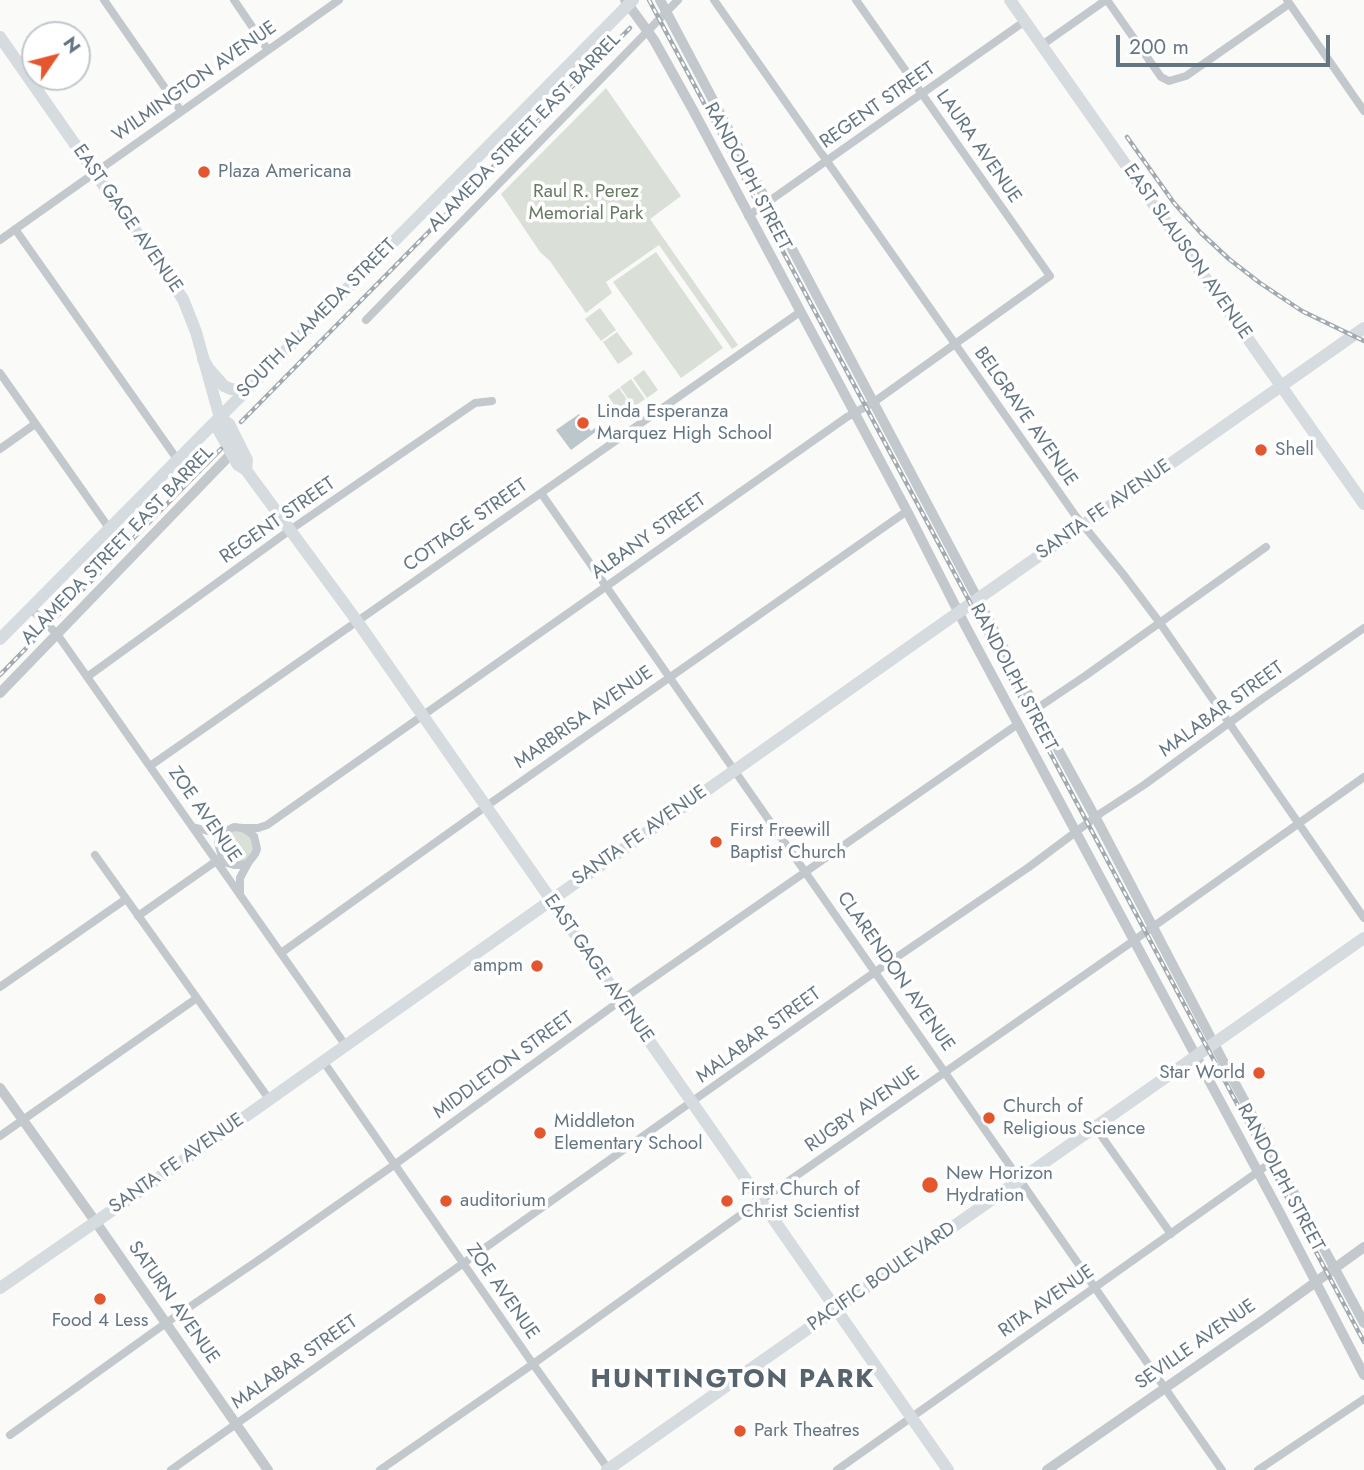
<!DOCTYPE html>
<style>
body{margin:0}
#map{position:relative;width:1364px;height:1470px;overflow:hidden;background:#fafaf8;font-family:Jost,sans-serif}
canvas{display:block}
.north{position:absolute;left:21px;top:21px;width:70px;height:70px;box-sizing:border-box;background:#fff;border:2px solid #c1c8cd;border-radius:50%;rotate:55deg;font-size:19px;font-weight:700;line-height:28px;text-align:center;color:#657683}
.north::after{content:'';display:block;margin:auto;width:24px;height:32px;background:#e4572e;clip-path:polygon(50% 0,100% 100%,50% 72%,0 100%)}
.scale{position:absolute;left:1116px;top:35px;width:214px;height:32px;box-sizing:border-box;border:4px solid #657683;border-top:0;padding-left:9px;font-size:21px;line-height:24px;white-space:nowrap;color:#657683;-webkit-text-stroke:5px #fff;paint-order:stroke}
</style>
<div id="map">
<canvas width="1364" height="1470"></canvas>
<div class="north">N</div>
<div class="scale">200 m</div>
</div>
<script>
const context = document.querySelector('canvas').getContext('2d');
context.lineJoin = 'round';
function paint(path, color) {
  context.fillStyle = color;
  context.fill(path, 'evenodd');
}
function shape(rows) {
  const path = new Path2D();
  for (const r of rows) {
    if (r.length === 3) {
      path.moveTo(r[0] + r[2], r[1]);
      path.arc(r[0], r[1], r[2], 0, 2 * Math.PI);
      continue;
    }
    path.moveTo(r[0], r[1]);
    for (let i = 2; i < r.length; i += 2) path.lineTo(r[i], r[i + 1]);
  }
  return path;
}
function trace(path, color, width, dash) {
  context.strokeStyle = color;
  context.lineWidth = width;
  context.lineCap = dash ? 'butt' : 'round';
  context.setLineDash(dash || []);
  context.stroke(path);
}
function drawText(font, color, halo, rows, align = 'center') {
  context.font = font + ' Jost,sans-serif';
  context.lineWidth = 7;
  context.setLineDash([]);
  context.textBaseline = 'middle';
  context.strokeStyle = halo;
  context.fillStyle = color;
  for (const [text, x, y, turn = 0] of rows) {
    context.save();
    context.translate(x, y);
    context.rotate((+turn || 0) * Math.PI / 180);
    context.textAlign = isNaN(turn) ? turn : align;
    if (halo) context.strokeText(text, 0, 0);
    context.fillText(text, 0, 0);
    context.restore();
  }
}
const green = shape([
 [606,88,681,196,650,219,738,345,732,349,659,245,606,282,612,293,586,313,550,261,540,252,501,194],
 [656,252,723,348,681,378,613,282],
 [600,308,616,330,601,341,585,319],
 [617,332,633,354,618,364,603,342],
 [644,370,658,390,647,398,633,378],
 [631,379,645,399,634,407,620,387],
 [619,388,633,408,622,416,608,396],
 [238,846,16]
]);
const water = shape([
 [579,414,591,431,595,428,597,431,571,450,556,430]
]);
const minor = shape([
 [104,0,181,111],
 [234,0,268,50],
 [714,0,1075,515,1123,574,1160,623,1364,918],
 [1107,0,1161,77,1169,81,1186,76,1289,4],
 [1287,0,1364,111],
 [1042,45,1106,0],
 [748,216,1025,21],
 [15,229,177,459],
 [0,240,339,0],
 [366,320,678,0],
 [0,373,109,528],
 [0,449,35,424],
 [541,493,1222,1470],
 [30,608,57,634,346,1046],
 [87,677,290,530,475,403,492,401],
 [1036,709,1085,676,1266,547],
 [150,766,800,312],
 [193,827,211,832,226,831,234,827,242,828,248,831,254,836,257,849,255,854,248,863,240,878,240,895],
 [242,828,258,828,267,825,847,417,874,402,1050,276,856,0],
 [226,831,221,836,218,843,222,857,227,863,234,865,241,865,248,863],
 [95,855,269,1099],
 [138,916,222,857],
 [281,953,485,807,907,511],
 [0,987,126,899],
 [323,1061,533,1364,609,1470],
 [1095,1127,1171,1234],
 [0,1136,197,998],
 [10,1435,166,1323,263,1257,394,1165,620,1001,1018,724],
 [171,1470,875,972,1029,867,1101,813,1144,785,1262,699,1364,628],
 [380,1470,533,1364,760,1201,1126,946,1364,777],
 [837,1470,1276,1159],
 [1258,1470,1364,1399]
]);
const tertiary = shape([
 [625,0,654,40,693,110,907,511,965,625,1280,1213,1364,1375],
 [660,0,1036,709,1100,826,1223,1061,1364,1323],
 [0,693,231,454],
 [0,1088,95,1221,268,1470],
 [1047,1470,1266,1318,1364,1247]
]);
const secondary = shape([
 [0,37,183,299,196,332,220,418,218,429,238,465,246,470,357,621,948,1470],
 [220,418,229,424,247,460,246,470],
 [0,1288,133,1196,912,645,1364,328]
]);
const primary = shape([
 [1010,0,1364,504],
 [203,359,209,369,224,386,231,389,239,390,249,384],
 [0,639,633,0],
 [607,1470,1364,938]
]);
const rail = shape([
 [649,0,1364,1342],
 [1127,137,1174,203,1201,233,1229,259,1260,283,1302,311,1364,341],
 [241,422,630,28],
 [57,616,221,449],
 [0,675,39,635]
]);
const markers = [
 [204,172,7,"#e4572e"],
 [583,423,7,"#e4572e"],
 [1261,450,7,"#e4572e"],
 [716,842,7,"#e4572e"],
 [537,966,7,"#e4572e"],
 [1259,1073,7,"#e4572e"],
 [989,1118,7,"#e4572e"],
 [540,1133,7,"#e4572e"],
 [930,1185,9,"#e4572e"],
 [446,1201,7,"#e4572e"],
 [727,1201,7,"#e4572e"],
 [100,1299,7,"#e4572e"],
 [740,1431,7,"#e4572e"]
];
const streetNames = [
 ["WILMINGTON AVENUE",195,82,-35],
 ["REGENT STREET",878,106,-35],
 ["ALAMEDA STREET EAST BARREL",525,133,-46],
 ["LAURA AVENUE",978,147,55],
 ["RANDOLPH STREET",747,177,62],
 ["EAST GAGE AVENUE",127,219,55],
 ["EAST SLAUSON AVENUE",1187,252,55],
 ["SOUTH ALAMEDA STREET",317,319,-45],
 ["BELGRAVE AVENUE",1025,417,55],
 ["SANTA FE AVENUE",1104,510,-35],
 ["REGENT STREET",278,521,-35],
 ["COTTAGE STREET",466,526,-35],
 ["ALBANY STREET",649,537,-35],
 ["ALAMEDA STREET EAST BARREL",118,546,-46],
 ["RANDOLPH STREET",1013,678,62],
 ["MALABAR STREET",1222,710,-36],
 ["MARBRISA AVENUE",584,718,-35],
 ["ZOE AVENUE",204,815,55],
 ["SANTA FE AVENUE",640,836,-35],
 ["EAST GAGE AVENUE",598,969,55],
 ["CLARENDON AVENUE",895,972,55],
 ["MALABAR STREET",759,1036,-36],
 ["MIDDLETON STREET",504,1066,-36],
 ["RUGBY AVENUE",863,1110,-35],
 ["SANTA FE AVENUE",177,1164,-35],
 ["RANDOLPH STREET",1280,1178,62],
 ["PACIFIC BOULEVARD",882,1277,-35],
 ["ZOE AVENUE",502,1292,55],
 ["RITA AVENUE",1047,1302,-35],
 ["SATURN AVENUE",173,1303,55],
 ["SEVILLE AVENUE",1196,1345,-35],
 ["MALABAR STREET",295,1363,-35]
];
const poiNames = [
 ["Plaza Americana",218,172],
 ["Linda Esperanza",597,412],
 ["Marquez High School",597,434],
 ["Shell",1275,450],
 ["First Freewill",730,831],
 ["Baptist Church",730,853],
 ["ampm",523,966,"right"],
 ["Star World",1245,1073,"right"],
 ["Church of",1003,1107],
 ["Religious Science",1003,1129],
 ["Middleton",554,1122],
 ["Elementary School",554,1144],
 ["New Horizon",946,1174],
 ["Hydration",946,1196],
 ["First Church of",741,1190],
 ["Christ Scientist",741,1212],
 ["auditorium",460,1201],
 ["Food 4 Less",100,1321,"center"],
 ["Park Theatres",754,1431]
];
const parkNames = [
 ["Raul R. Perez",586,192],
 ["Memorial Park",586,214]
];
const districtNames = [
 ["HUNTINGTON PARK",733,1381]
];
paint(green, '#dadfd7');
paint(water, '#bbc7cb');
trace(minor, '#c3c8cc', 8);
trace(tertiary, '#c3c8cc', 10);
trace(secondary, '#d6dbdf', 12);
trace(primary, '#d6dbdf', 12);
trace(rail, '#a2aab0', 4.5);
trace(rail, '#fff', 2, [5]);
for (const [x, y, r, color] of markers) {
  const dot = new Path2D();
  dot.arc(x, y, r, 0, 2 * Math.PI);
  context.fillStyle = color;
  context.fill(dot);
  trace(dot, '#fff', 2.5);
}
drawText('19px', '#657683', '#fff', streetNames);
drawText('19px', '#657683', '#fff', poiNames, 'left');
drawText('19px', '#687a64', '#fff', parkNames);
context.letterSpacing = '2px';
drawText('bold 26px', '#57646e', '#fff', districtNames);
context.letterSpacing = '0px';
</script>
